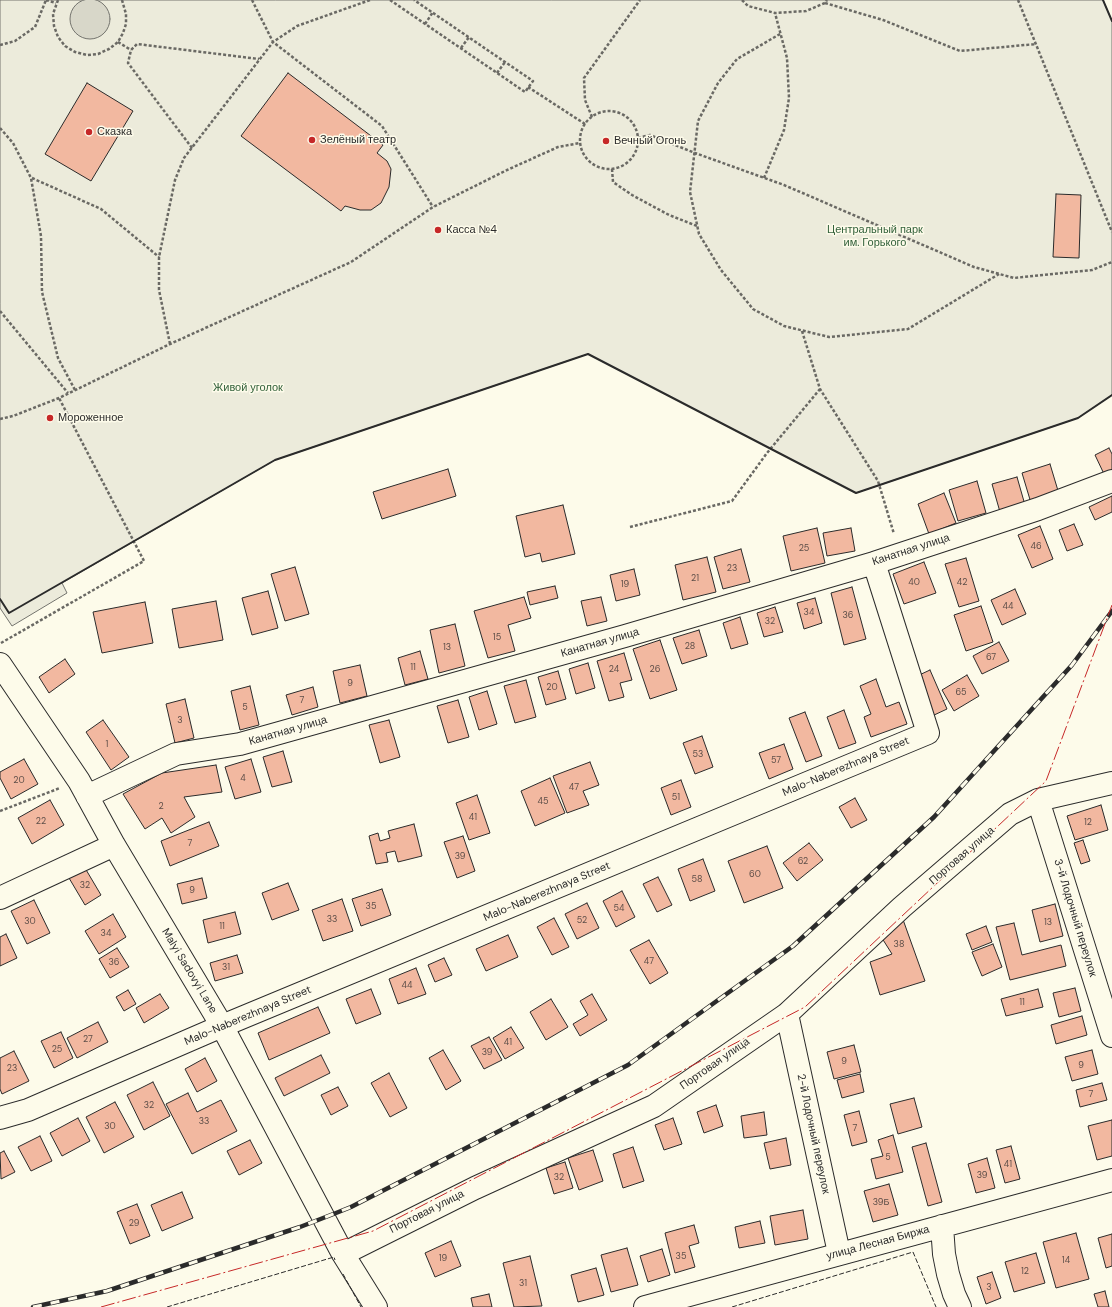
<!DOCTYPE html>
<meta charset="utf-8">
<style>
body{margin:0}
canvas{display:block;background:#fdfbea}
</style>
<canvas width="1112" height="1307"></canvas>
<script>
const context = document.querySelector('canvas').getContext('2d');
context.lineJoin = 'round';
function paint(path, color) {
  context.fillStyle = color;
  context.fill(path, 'evenodd');
}
function shape(rows) {
  const path = new Path2D();
  for (const r of rows) {
    if (r.length === 3) {
      path.moveTo(r[0] + r[2], r[1]);
      path.arc(r[0], r[1], r[2], 0, 2 * Math.PI);
      continue;
    }
    path.moveTo(r[0], r[1]);
    for (let i = 2; i < r.length; i += 2) path.lineTo(r[i], r[i + 1]);
  }
  return path;
}
function trace(path, color, width, dash) {
  context.strokeStyle = color;
  context.lineWidth = width;
  context.lineCap = dash ? 'butt' : 'round';
  context.setLineDash(dash || []);
  context.stroke(path);
}
function drawText(font, color, halo, rows, align = 'center') {
  context.font = font + ' "DM Sans",sans-serif';
  context.lineWidth = 3;
  context.setLineDash([]);
  context.textBaseline = 'middle';
  context.strokeStyle = halo;
  context.fillStyle = color;
  for (const [text, x, y, turn = 0] of rows) {
    context.save();
    context.translate(x, y);
    context.rotate((+turn || 0) * Math.PI / 180);
    context.textAlign = isNaN(turn) ? turn : align;
    if (halo) context.strokeText(text, 0, 0);
    context.fillText(text, 0, 0);
    context.restore();
  }
}
const green = shape([
 [0,0,1103,0,1112,21,1112,395,1078,418,856,493,588,354,275,460,62,583,67,593,12,626,0,608,0,0]
]);
const water = shape([
 [90,19,20]
]);
const building = shape([
 [288,73,383,145,377,153,387,161,391,169,389,187,381,203,371,210,360,210,345,206,341,211,241,136,288,73],
 [87,83,133,111,91,181,45,154,87,83],
 [1056,194,1081,195,1079,258,1053,257,1056,194],
 [1109,448,1112,454,1112,471,1104,474,1095,455,1109,448],
 [1050,464,1059,494,1031,503,1022,473,1050,464],
 [448,469,456,496,382,519,373,492,448,469],
 [1017,477,1025,505,1000,512,992,484,1017,477],
 [977,481,986,513,958,521,949,490,977,481],
 [944,493,956,523,929,534,918,504,944,493],
 [1112,496,1112,512,1095,520,1089,507,1112,496],
 [563,505,575,554,542,562,540,553,525,557,516,516,563,505],
 [1074,524,1083,545,1067,551,1059,530,1074,524],
 [1040,526,1053,559,1032,568,1018,535,1040,526],
 [817,528,825,563,791,571,783,536,817,528],
 [851,528,855,551,827,556,823,533,851,528],
 [741,549,750,582,723,589,714,557,741,549],
 [707,557,716,592,683,600,675,565,707,557],
 [966,558,979,601,959,607,945,564,966,558],
 [924,562,936,593,904,604,893,574,924,562],
 [295,567,309,614,285,621,271,574,295,567],
 [634,569,640,595,616,601,610,575,634,569],
 [555,586,558,598,530,605,527,592,555,586],
 [852,587,866,639,844,645,831,593,852,587],
 [1015,589,1026,614,1002,625,991,600,1015,589],
 [268,591,278,628,252,635,242,598,268,591],
 [524,597,531,618,508,625,515,651,488,658,474,611,524,597],
 [601,597,607,621,587,626,581,601,601,597],
 [815,598,822,623,804,629,797,603,815,598],
 [216,601,223,640,179,648,172,609,216,601],
 [145,602,153,643,102,653,93,612,145,602],
 [981,606,993,642,966,651,954,615,981,606],
 [775,607,783,632,764,637,757,613,775,607],
 [740,617,748,644,731,649,723,623,740,617],
 [455,624,465,666,439,673,430,630,455,624],
 [699,630,707,656,682,664,673,638,699,630],
 [660,640,677,690,650,699,633,649,660,640],
 [999,642,1009,661,982,674,973,656,999,642],
 [420,651,428,679,405,685,398,658,420,651],
 [624,653,632,680,620,683,624,697,609,701,597,661,624,653],
 [65,659,75,674,49,693,39,677,65,659],
 [588,663,595,688,576,694,569,669,588,663],
 [360,665,367,696,340,703,333,671,360,665],
 [930,670,947,709,932,716,915,677,930,670],
 [558,671,566,699,546,705,538,677,558,671],
 [967,675,979,696,954,711,942,690,967,675],
 [876,679,886,707,899,702,907,724,871,737,864,717,871,714,860,686,876,679],
 [526,680,536,717,515,723,504,686,526,680],
 [250,686,259,725,240,730,231,691,250,686],
 [313,687,318,707,292,715,286,695,313,687],
 [487,691,497,724,479,730,469,697,487,691],
 [185,699,194,738,175,743,166,704,185,699],
 [458,700,469,737,448,743,437,706,458,700],
 [844,710,856,743,839,749,827,717,844,710],
 [805,712,822,756,806,762,789,718,805,712],
 [103,720,129,757,111,770,86,732,103,720],
 [389,720,400,757,380,763,369,725,389,720],
 [702,736,713,767,695,774,683,743,702,736],
 [784,744,793,769,769,779,759,753,784,744],
 [283,751,292,782,272,787,263,757,283,751],
 [24,759,38,784,11,799,0,778,0,772,24,759],
 [251,759,261,792,235,799,225,767,251,759],
 [590,762,599,785,583,791,589,805,567,813,553,776,590,762],
 [216,765,222,792,184,797,195,817,171,833,162,818,145,829,123,794,162,773,216,765],
 [550,778,565,813,535,826,521,791,550,778],
 [681,780,691,807,671,815,661,788,681,780],
 [477,795,490,833,469,840,456,803,477,795],
 [855,798,867,820,851,828,839,807,855,798],
 [50,800,64,825,32,844,18,818,50,800],
 [1101,805,1108,830,1075,840,1067,816,1101,805],
 [209,822,219,846,170,866,161,841,209,822],
 [414,824,422,856,398,862,395,851,386,853,388,862,376,864,369,836,378,833,380,841,390,838,388,831,414,824],
 [463,836,475,871,457,878,444,842,463,836],
 [1083,840,1090,861,1081,864,1074,843,1083,840],
 [809,843,823,860,797,881,783,863,809,843],
 [767,846,783,888,744,903,728,861,767,846],
 [703,859,715,891,690,901,678,869,703,859],
 [85,868,101,895,85,905,69,878,85,868],
 [658,877,672,905,657,912,643,884,658,877],
 [202,878,207,898,182,904,177,884,202,878],
 [288,883,299,910,272,920,262,893,288,883],
 [382,889,391,915,361,926,352,899,382,889],
 [622,891,635,917,616,927,603,901,622,891],
 [342,899,353,931,323,941,312,910,342,899],
 [34,900,50,933,27,944,11,911,34,900],
 [587,903,599,928,577,939,565,914,587,903],
 [1055,904,1063,936,1040,942,1032,910,1055,904],
 [235,912,241,934,208,943,203,920,235,912],
 [113,914,126,937,99,954,85,931,113,914],
 [901,914,925,981,880,995,870,962,892,954,880,935,901,914],
 [554,918,569,947,552,955,537,927,554,918],
 [1014,923,1022,955,1061,945,1066,966,1010,980,996,927,1014,923],
 [986,926,992,942,972,950,966,934,986,926],
 [6,934,17,958,0,966,0,937,6,934],
 [508,935,518,957,486,971,476,949,508,935],
 [649,940,668,973,650,984,630,950,649,940],
 [993,944,1002,967,982,976,972,952,993,944],
 [117,948,129,967,110,978,99,959,117,948],
 [237,955,243,973,215,981,210,963,237,955],
 [444,958,452,975,435,982,428,965,444,958],
 [416,968,426,994,398,1004,389,979,416,968],
 [1075,988,1081,1011,1059,1017,1053,993,1075,988],
 [371,989,381,1014,356,1024,346,999,371,989],
 [1038,989,1043,1007,1006,1016,1001,999,1038,989],
 [128,990,136,1004,124,1011,116,997,128,990],
 [160,994,169,1008,144,1023,136,1008,160,994],
 [592,994,607,1020,580,1036,573,1024,588,1015,580,1001,592,994],
 [551,999,568,1027,546,1040,530,1012,551,999],
 [318,1007,330,1033,269,1060,258,1033,318,1007],
 [1082,1016,1087,1035,1056,1044,1051,1025,1082,1016],
 [98,1022,108,1042,77,1058,67,1038,98,1022],
 [511,1027,524,1048,505,1059,493,1038,511,1027],
 [61,1032,73,1058,54,1068,41,1041,61,1032],
 [489,1037,502,1060,484,1069,471,1046,489,1037],
 [854,1045,861,1072,834,1079,827,1052,854,1045],
 [443,1050,461,1081,446,1090,429,1058,443,1050],
 [1092,1050,1098,1074,1072,1081,1065,1057,1092,1050],
 [14,1051,29,1081,2,1094,0,1089,0,1058,14,1051],
 [321,1055,330,1073,284,1096,275,1078,321,1055],
 [205,1058,217,1081,197,1092,185,1069,205,1058],
 [389,1073,407,1108,390,1117,371,1083,389,1073],
 [860,1074,864,1092,842,1098,837,1080,860,1074],
 [153,1082,170,1116,144,1130,127,1095,153,1082],
 [1102,1083,1107,1100,1080,1107,1076,1090,1102,1083],
 [338,1087,348,1106,331,1115,321,1095,338,1087],
 [188,1093,197,1112,221,1100,237,1131,192,1154,166,1104,188,1093],
 [914,1098,922,1127,898,1134,890,1104,914,1098],
 [115,1102,134,1137,104,1153,86,1117,115,1102],
 [716,1105,723,1126,704,1133,697,1112,716,1105],
 [859,1111,867,1142,852,1146,844,1115,859,1111],
 [764,1112,767,1135,744,1138,741,1116,764,1112],
 [78,1118,90,1141,62,1156,50,1133,78,1118],
 [673,1118,682,1144,664,1150,655,1125,673,1118],
 [1112,1120,1112,1156,1097,1160,1088,1126,1112,1120],
 [893,1135,903,1172,876,1179,871,1159,883,1156,878,1140,893,1135],
 [40,1136,52,1161,31,1171,18,1147,40,1136],
 [786,1138,791,1165,770,1169,764,1143,786,1138],
 [250,1140,262,1163,239,1175,227,1151,250,1140],
 [926,1143,942,1202,928,1206,912,1147,926,1143],
 [1011,1146,1020,1179,1005,1183,996,1150,1011,1146],
 [633,1147,644,1181,623,1188,613,1154,633,1147],
 [593,1150,603,1181,579,1190,568,1158,593,1150],
 [4,1151,15,1172,1,1179,0,1153,4,1151],
 [987,1158,995,1188,976,1193,968,1164,987,1158],
 [565,1162,573,1188,554,1194,546,1168,565,1162],
 [889,1184,898,1215,873,1222,864,1191,889,1184],
 [182,1192,193,1218,162,1231,151,1205,182,1192],
 [137,1204,150,1236,130,1244,117,1212,137,1204],
 [803,1210,808,1239,775,1245,770,1216,803,1210],
 [760,1221,765,1243,739,1248,735,1227,760,1221],
 [694,1225,699,1243,689,1246,695,1267,675,1273,665,1233,694,1225],
 [1076,1233,1089,1279,1056,1288,1043,1242,1076,1233],
 [1112,1234,1112,1266,1106,1268,1098,1238,1112,1234],
 [451,1241,461,1266,435,1277,425,1253,451,1241],
 [627,1248,638,1285,611,1292,601,1255,627,1248],
 [662,1249,670,1275,648,1282,640,1256,662,1249],
 [1036,1253,1045,1283,1014,1292,1005,1262,1036,1253],
 [530,1256,542,1306,514,1307,503,1263,530,1256],
 [596,1268,604,1295,578,1302,571,1275,596,1268],
 [992,1272,1001,1298,986,1304,977,1277,992,1272],
 [1105,1291,1109,1307,1098,1307,1094,1294,1105,1291],
 [489,1294,492,1307,473,1307,471,1298,489,1294]
]);
const path = shape([
 [46,0,56,3],
 [58,0,53,14,54,26,58,37,65,46,75,52,87,55,98,54,109,49,118,42,123,33,126,24,126,14,122,0],
 [252,0,273,42,382,126,433,207],
 [390,0,525,92,533,81,414,0],
 [742,0,748,6,775,13,806,11,825,3,827,0],
 [1018,0,1112,232],
 [825,3,883,20,960,51,1036,44],
 [425,24,433,12],
 [780,34,737,59,718,83,698,121,690,192,699,234,721,270,753,309,784,326,829,337,908,329,999,274],
 [118,42,131,50],
 [0,45,15,41,35,27,46,0],
 [461,48,469,37],
 [497,73,505,62],
 [528,87,585,124],
 [609,140,29],
 [592,117,585,100,584,78,640,0],
 [0,128,13,143,31,178,41,236,42,292,58,358,75,390],
 [638,138,650,135,695,153,784,185,974,267,1014,278,1092,270,1112,262],
 [192,148,128,63,131,50,137,44,259,59],
 [612,169,613,182,632,195,669,215,697,226],
 [32,178,101,209,159,257],
 [764,178,784,130,789,98,787,58,775,13],
 [0,311,68,393],
 [802,331,820,389,878,481,894,534],
 [170,344,159,290,159,257,175,180,184,158,273,42,297,26,370,0],
 [0,419,13,416,59,398,170,344,351,262,433,207,507,170,558,147,580,143],
 [630,527,732,501,767,453,820,389],
 [1,643,144,561,59,398],
 [0,811,60,788]
]);
const minor = shape([
 [0,664,79,781,114,845,222,1026,343,1254,376,1307],
 [87,796,176,754,240,744,625,636,874,563,1038,509,1112,481],
 [1038,800,1112,1036],
 [0,898,114,845],
 [787,1014,839,1253],
 [0,1118,28,1110,222,1026,928,733,874,563],
 [942,1226,944,1254,948,1274,954,1294,960,1307],
 [343,1254,475,1188,654,1106,787,1014,902,907,1010,814,1038,800,1112,783],
 [645,1307,1112,1180]
]);
const rail = shape([
 [33,1307,107,1291,300,1227,336,1213,351,1207,628,1065,793,946,934,817,1072,665,1112,611]
]);
const fence = shape([
 [343,1274,361,1307],
 [167,1307,334,1257,335,1260],
 [732,1307,913,1252,936,1307]
]);
const wall = shape([
 [1103,0,1112,21],
 [0,599,9,613,275,460,588,354,856,493,1078,418,1112,395]
]);
const power = shape([
 [101,1307,373,1231,805,1007,1046,781,1112,605]
]);
const markers = [
 [89,132,4,"#c62828"],
 [312,140,4,"#c62828"],
 [606,141,4,"#c62828"],
 [438,230,4,"#c62828"],
 [50,418,4,"#c62828"]
];
const numberNames = [
 ["46",1036,547],
 ["25",804,549],
 ["23",732,569],
 ["21",695,579],
 ["40",914,583],
 ["42",962,583],
 ["19",625,585],
 ["44",1008,607],
 ["34",809,613],
 ["36",848,616],
 ["32",770,622],
 ["15",497,638],
 ["28",690,647],
 ["13",447,648],
 ["67",991,658],
 ["11",413,668],
 ["24",614,670],
 ["26",655,670],
 ["9",350,684],
 ["20",552,688],
 ["65",961,693],
 ["7",302,701],
 ["5",245,708],
 ["3",180,721],
 ["1",107,745],
 ["53",698,755],
 ["57",776,761],
 ["4",243,779],
 ["20",19,781],
 ["47",574,788],
 ["51",676,798],
 ["45",543,802],
 ["2",161,807],
 ["41",473,818],
 ["22",41,822],
 ["12",1088,823],
 ["7",190,844],
 ["39",460,857],
 ["62",803,862],
 ["60",755,875],
 ["58",697,880],
 ["32",85,886],
 ["9",192,891],
 ["35",371,907],
 ["54",619,909],
 ["33",332,920],
 ["52",582,921],
 ["30",30,922],
 ["13",1048,923],
 ["11",222,927],
 ["34",106,934],
 ["38",899,945],
 ["47",649,962],
 ["36",114,963],
 ["31",226,968],
 ["44",407,986],
 ["11",1022,1003],
 ["27",88,1040],
 ["41",508,1043],
 ["25",57,1050],
 ["39",487,1053],
 ["9",844,1062],
 ["9",1081,1066],
 ["23",12,1069],
 ["7",1091,1095],
 ["32",149,1106],
 ["33",204,1122],
 ["30",110,1127],
 ["7",855,1129],
 ["5",888,1158],
 ["41",1008,1165],
 ["39",982,1176],
 ["32",559,1178],
 ["39Б",881,1203],
 ["29",134,1224],
 ["35",681,1257],
 ["19",443,1259],
 ["14",1066,1261],
 ["12",1025,1272],
 ["31",523,1284],
 ["3",989,1288]
];
const poiNames = [
 ["Сказка",97,132],
 ["Зелёный театр",320,140],
 ["Вечный Огонь",614,141],
 ["Касса №4",446,230],
 ["Мороженное",58,418]
];
const parkNames = [
 ["Центральный парк",875,230],
 ["им. Горького",875,243],
 ["Живой уголок",248,388]
];
const streetNames = [
 ["Канатная улица",911,550,-18],
 ["Канатная улица",600,643,-16],
 ["Канатная улица",288,731,-16],
 ["Malo-Naberezhnaya Street",846,767,-23],
 ["Портовая улица",962,856,-41],
 ["Malo-Naberezhnaya Street",547,892,-23],
 ["3-й Лодочный переулок",1075,918,73],
 ["Malyi Sadovyi Lane",189,971,59],
 ["Malo-Naberezhnaya Street",248,1016,-23],
 ["Портовая улица",715,1064,-35],
 ["2-й Лодочный переулок",813,1134,78],
 ["Портовая улица",427,1212,-27],
 ["улица Лесная Биржа",878,1243,-15]
];
paint(green, '#ecebdb');
trace(green, '#74746e', 1);
paint(water, '#d8d7c9');
trace(water, '#74746e', 1);
paint(building, '#f2b8a0');
trace(building, '#2b2b2b', 1);
trace(minor, '#2b2b2b', 24);
trace(path, '#6a6964', 2.5, [3, 2]);
trace(minor, '#fdfbea', 22);
trace(rail, '#2b2b2b', 4.5);
trace(rail, '#fdfbea', 3, [9]);
trace(fence, '#2b2b2b', 1, [5, 2]);
trace(wall, '#2b2b2b', 2);
trace(power, '#c62828', 1, [14, 3, 2, 3]);
for (const [x, y, r, color] of markers) {
  const dot = new Path2D();
  dot.arc(x, y, r, 0, 2 * Math.PI);
  context.fillStyle = color;
  context.fill(dot);
  trace(dot, '#fdfbea', 1.5);
}
drawText('9px', '#5d4e48', null, numberNames);
drawText('11px', '#2b2b2b', '#fdfbea', poiNames, 'left');
drawText('11px', '#34623c', '#fdfbea', parkNames);
drawText('11px', '#2b2b2b', '#fdfbea', streetNames);
</script>
